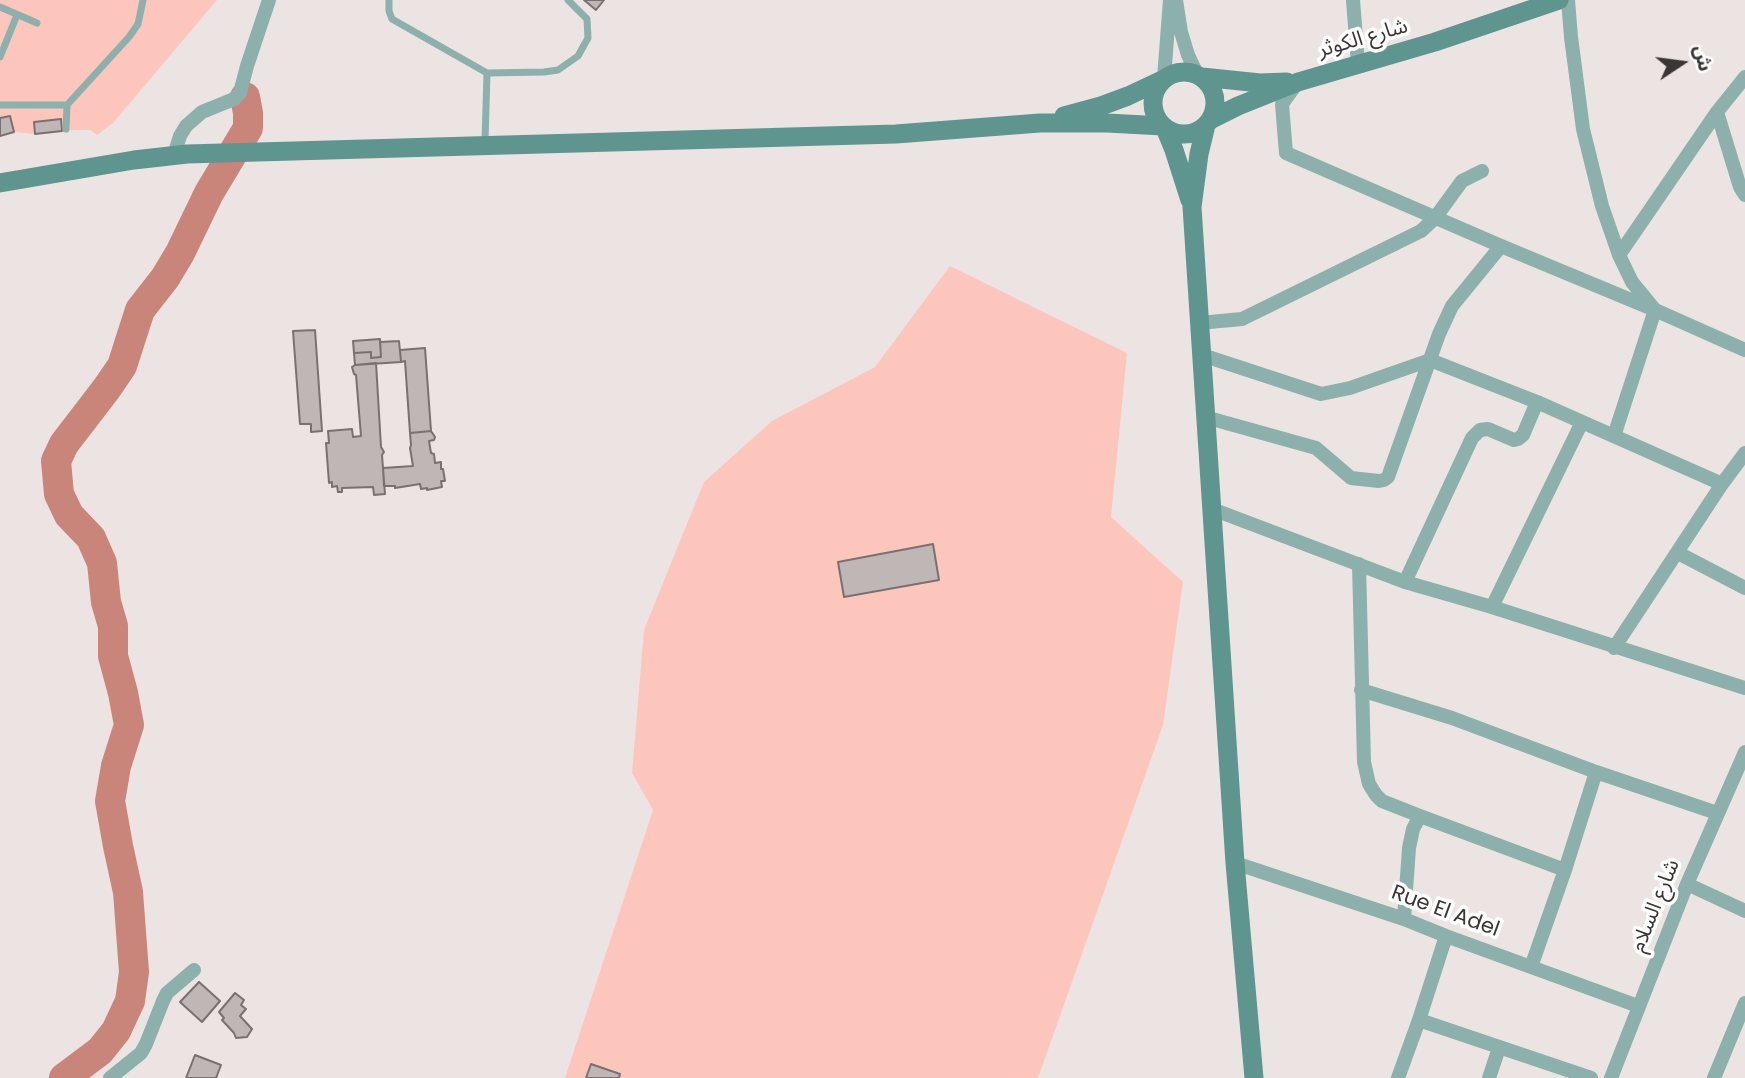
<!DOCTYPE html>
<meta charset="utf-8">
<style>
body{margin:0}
#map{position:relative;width:1745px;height:1078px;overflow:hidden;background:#ece4e2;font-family:Poppins,"Noto Sans Arabic",sans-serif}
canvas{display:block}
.north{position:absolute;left:1647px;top:28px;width:70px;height:70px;-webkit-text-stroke:5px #fff;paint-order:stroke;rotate:77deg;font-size:19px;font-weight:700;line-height:28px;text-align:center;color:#393635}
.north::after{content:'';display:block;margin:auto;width:24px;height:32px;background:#393635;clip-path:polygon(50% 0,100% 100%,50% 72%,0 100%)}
</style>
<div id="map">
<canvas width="1745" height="1078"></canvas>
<div class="north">ش</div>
</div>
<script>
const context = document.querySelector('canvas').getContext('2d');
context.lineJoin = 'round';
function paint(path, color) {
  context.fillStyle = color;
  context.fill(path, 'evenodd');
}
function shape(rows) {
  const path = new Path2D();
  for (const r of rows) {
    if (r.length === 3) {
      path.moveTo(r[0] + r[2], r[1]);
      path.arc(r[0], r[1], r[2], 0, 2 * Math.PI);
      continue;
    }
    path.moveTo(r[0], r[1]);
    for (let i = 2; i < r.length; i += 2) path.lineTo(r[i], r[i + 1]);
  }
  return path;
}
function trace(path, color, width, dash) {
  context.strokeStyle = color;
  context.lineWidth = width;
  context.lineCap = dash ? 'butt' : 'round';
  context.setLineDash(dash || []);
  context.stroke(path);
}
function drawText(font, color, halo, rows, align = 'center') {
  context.font = font + ' Poppins,"Noto Sans Arabic",sans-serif';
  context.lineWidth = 7;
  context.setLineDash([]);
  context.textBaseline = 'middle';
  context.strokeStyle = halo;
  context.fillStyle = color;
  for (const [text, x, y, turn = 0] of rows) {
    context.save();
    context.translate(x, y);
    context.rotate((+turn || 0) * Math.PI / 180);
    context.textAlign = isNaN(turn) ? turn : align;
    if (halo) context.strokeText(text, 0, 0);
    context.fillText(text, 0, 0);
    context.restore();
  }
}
const green = shape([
 [0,0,217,0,113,123,97,135,90,130,73,130,35,134,14,132,0,136],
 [950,266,1127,353,1111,517,1183,582,1163,725,1038,1078,565,1078,653,810,632,773,644,630,704,482,772,421,875,367]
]);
const water = shape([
 [95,1036,115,1056,105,1058,79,1078,48,1078,91,1045]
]);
const river = shape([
 [64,1078,100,1051,116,1031,130,1001,134,972,128,892,118,846,110,801,116,766,129,725,123,693,113,656,113,626,106,602,102,563,91,538,69,515,59,494,56,461,64,444,107,388,122,366,140,310,165,278,180,253,209,193,248,128,248,113,245,97]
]);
const building = shape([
 [584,0,604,0,596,10,584,0],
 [10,116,14,132,0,136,0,118,10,116],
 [61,119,62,131,35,134,34,122,61,119],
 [315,330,322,431,311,432,311,424,300,424,293,331,315,330],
 [380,339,381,357,371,358,371,352,354,353,353,341,380,339],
 [399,341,401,362,355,365,354,353,371,352,371,358,381,357,380,342,399,341],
 [425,348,431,431,410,433,405,361,401,362,400,350,425,348],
 [376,363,381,447,384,452,382,455,385,494,374,495,373,487,342,488,342,492,338,492,337,486,332,487,332,482,329,483,326,443,329,443,328,431,352,429,353,437,361,436,356,375,354,374,352,367,355,365,376,363],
 [431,431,435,437,434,440,429,441,431,453,434,454,435,463,441,462,441,469,443,469,445,481,441,481,442,487,427,490,427,488,421,489,420,484,395,488,395,486,384,486,383,468,413,466,410,448,411,445,410,433,431,431],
 [933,544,939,580,844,597,838,562,933,544],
 [199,982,220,1001,202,1022,180,1002,199,982],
 [235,993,244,1000,241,1005,246,1009,240,1016,252,1029,247,1037,236,1038,234,1033,222,1020,224,1018,219,1012,235,993],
 [195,1055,221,1065,216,1078,186,1078,195,1055],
 [591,1064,620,1074,619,1078,586,1078,591,1064]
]);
const service = shape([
 [389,0,389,11,392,19,487,73,544,72,558,70,578,56,588,38,587,19,568,0],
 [0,7,37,23],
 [0,57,17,15],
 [0,105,67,105],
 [66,129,67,105,129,37,138,24,143,0],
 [485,142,487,73]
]);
const minor = shape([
 [1176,0,1181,32,1188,55,1197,74],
 [1353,0,1358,64],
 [1568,0,1571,37,1583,129,1602,206,1619,255,1632,282,1655,310,1614,436],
 [1164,78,1170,0],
 [1298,82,1282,104,1286,153,1501,246,1655,310,1745,350],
 [1717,112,1740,187,1745,195],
 [174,155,180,136,186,126,202,112,234,99,240,93,247,66,269,0],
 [1619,255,1717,112,1745,77],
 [1199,323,1242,319,1421,231,1435,218,1462,181,1482,171],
 [1202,355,1321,394,1350,388,1430,360,1537,402,1722,484],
 [1205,417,1316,448,1351,478,1379,481,1384,480,1388,477,1439,334,1452,306,1501,246],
 [1212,509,1405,582,1492,607,1745,688],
 [1678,553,1745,588],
 [1359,564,1364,762,1369,784,1376,795,1382,801,1420,816,1565,870],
 [1405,582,1472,438,1480,430,1488,429,1514,440,1518,439,1523,435,1537,402],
 [1492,607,1582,422],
 [1614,648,1722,484,1745,453],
 [1361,690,1452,718,1596,772,1717,813],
 [1235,863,1404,919,1446,936,1638,1006],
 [1687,884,1745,911],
 [1404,919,1409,848,1413,829,1420,816],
 [1446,936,1419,1020,1591,1078],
 [1531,967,1565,870,1596,772],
 [110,1078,141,1053,146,1044,163,1001,167,993,194,970],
 [1398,1078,1419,1020],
 [1489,1078,1499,1048],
 [1611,1078,1687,884,1745,752],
 [1714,1078,1745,1003]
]);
const secondary = shape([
 [1184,103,31],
 [1202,77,1260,83,1287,82],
 [1064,116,1101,106,1128,96,1162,80],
 [1210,120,1238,106,1298,82,1435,42,1559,0],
 [1206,125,1199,154,1192,207,1235,863,1254,1078],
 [1165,128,1174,150,1190,200],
 [0,183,134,160,187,154,896,134,1040,123,1107,123,1163,126]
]);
const streetNames = [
 ["شارع الكوثر",1363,39,-16],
 ["شارع السلام",1656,906,-68],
 ["Rue El Adel",1445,912,20]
];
paint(green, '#fdc6bd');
paint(water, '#ca857a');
trace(river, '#ca857a', 30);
paint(building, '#bfb7b6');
trace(building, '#797170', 2);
trace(service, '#8cb0ac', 7);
trace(minor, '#8cb0ac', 14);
trace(secondary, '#5e958f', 19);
drawText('21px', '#393635', '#fff', streetNames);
</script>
